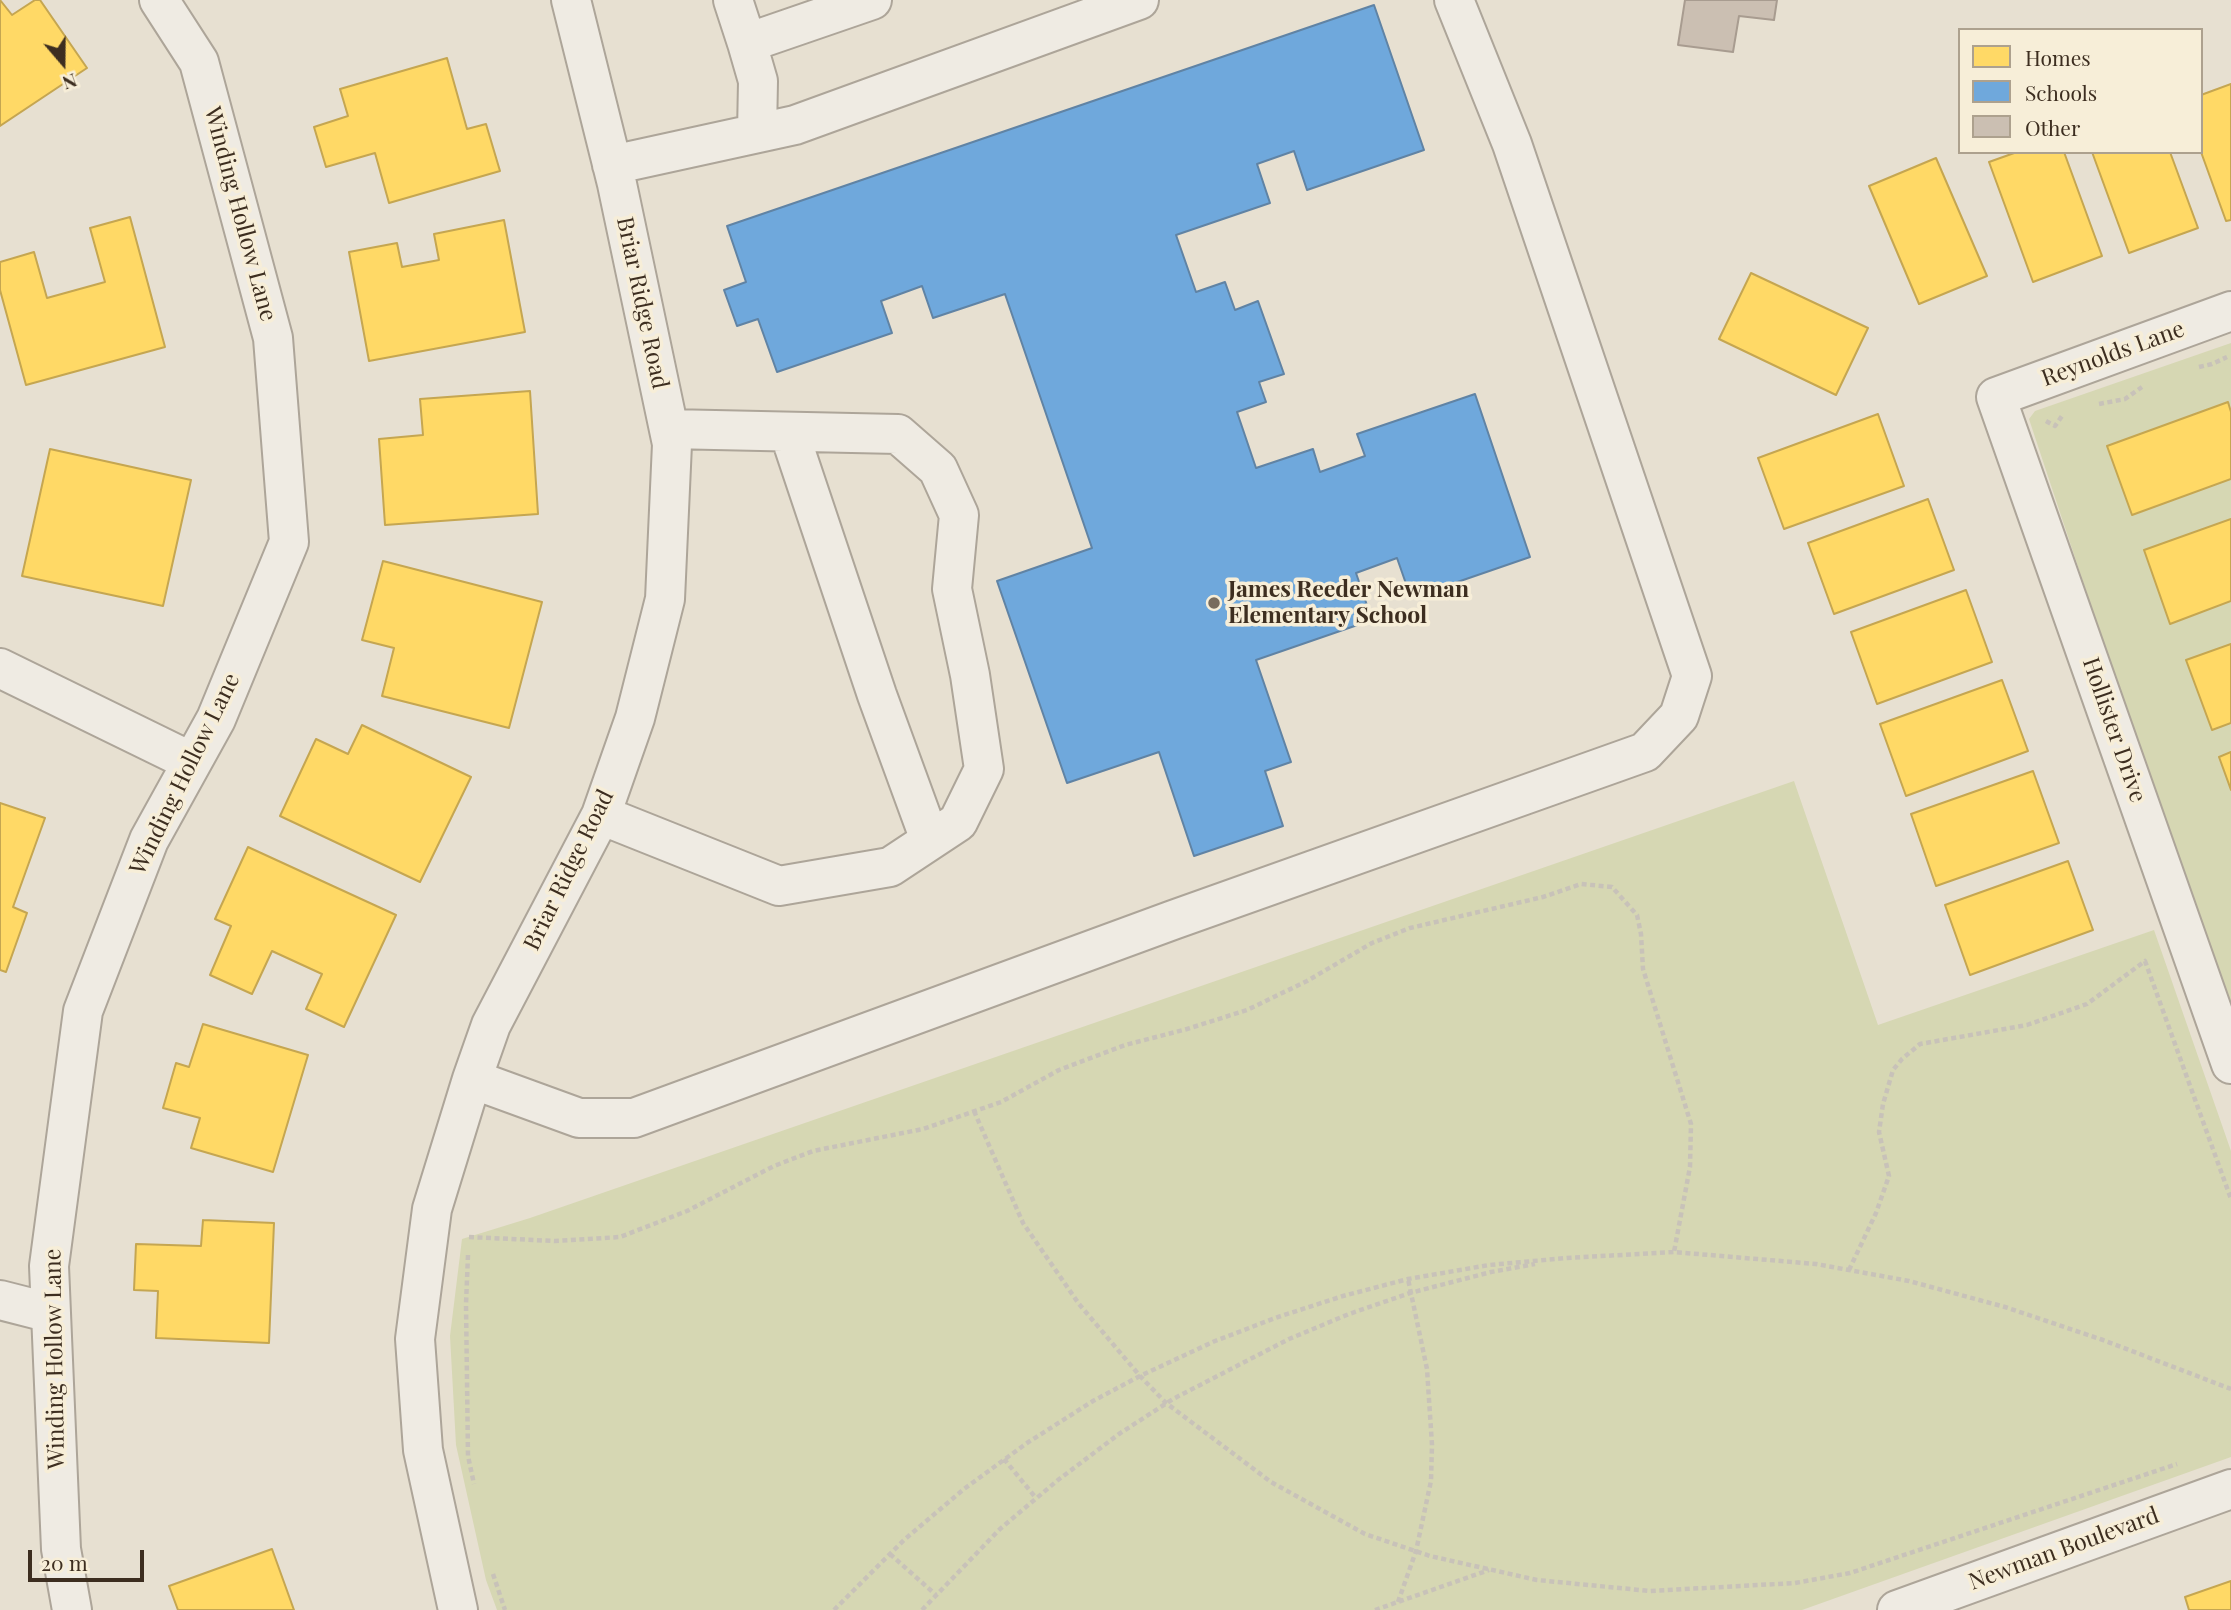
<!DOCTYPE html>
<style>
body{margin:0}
#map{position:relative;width:2231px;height:1610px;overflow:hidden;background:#e7e0d1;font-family:"Playfair Display",serif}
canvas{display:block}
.legend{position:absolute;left:1958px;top:28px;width:245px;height:126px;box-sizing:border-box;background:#f7eed8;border:2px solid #ada18e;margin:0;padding:9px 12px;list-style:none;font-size:21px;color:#3d2e20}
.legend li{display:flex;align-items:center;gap:14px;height:35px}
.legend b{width:35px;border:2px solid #ada18e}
.north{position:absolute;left:28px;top:28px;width:70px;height:70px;-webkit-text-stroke:5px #f7eed8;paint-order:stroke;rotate:160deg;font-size:19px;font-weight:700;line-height:28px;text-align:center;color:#3d2e20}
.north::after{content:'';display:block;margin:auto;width:24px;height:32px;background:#3d2e20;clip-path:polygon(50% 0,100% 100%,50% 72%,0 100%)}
.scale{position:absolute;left:28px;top:1550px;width:116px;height:32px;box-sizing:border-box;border:4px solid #3d2e20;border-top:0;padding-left:9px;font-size:21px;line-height:24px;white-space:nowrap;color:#3d2e20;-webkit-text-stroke:5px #f7eed8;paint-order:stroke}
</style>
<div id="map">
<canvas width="2231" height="1610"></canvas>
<ul class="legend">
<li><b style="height:19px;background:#ffd966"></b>Homes</li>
<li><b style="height:19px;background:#6fa8dc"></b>Schools</li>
<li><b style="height:19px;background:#cbbfb2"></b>Other</li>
</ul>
<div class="north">N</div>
<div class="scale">20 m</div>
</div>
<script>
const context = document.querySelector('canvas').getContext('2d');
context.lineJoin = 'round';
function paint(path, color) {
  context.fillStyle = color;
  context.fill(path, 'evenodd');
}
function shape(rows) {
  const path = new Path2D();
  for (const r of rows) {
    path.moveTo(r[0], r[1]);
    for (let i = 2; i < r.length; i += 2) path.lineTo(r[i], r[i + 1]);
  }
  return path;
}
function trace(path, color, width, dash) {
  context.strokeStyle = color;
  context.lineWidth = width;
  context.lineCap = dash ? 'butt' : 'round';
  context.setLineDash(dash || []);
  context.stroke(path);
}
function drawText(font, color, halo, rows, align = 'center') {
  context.font = font + ' "Playfair Display",serif';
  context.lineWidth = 7;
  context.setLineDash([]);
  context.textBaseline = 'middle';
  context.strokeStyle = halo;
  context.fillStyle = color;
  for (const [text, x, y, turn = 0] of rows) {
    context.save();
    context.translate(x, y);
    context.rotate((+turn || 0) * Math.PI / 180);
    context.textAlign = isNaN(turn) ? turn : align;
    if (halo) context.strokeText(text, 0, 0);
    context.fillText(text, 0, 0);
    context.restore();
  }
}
const green = shape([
 [2231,343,2231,1007,2175,859,2029,419,2035,411],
 [1794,781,1878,1025,2154,930,2231,1151,2231,1457,1802,1610,497,1610,486,1580,456,1445,450,1336,462,1239,530,1218]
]);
const homes = shape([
 [0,0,12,15,35,0,40,0,87,68,0,126,0,0],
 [447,58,467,129,486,124,500,171,389,203,375,153,326,167,314,127,348,116,340,89,447,58],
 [2231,84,2231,220,2226,221,2201,152,2201,95,2231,84],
 [2017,152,2064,152,2102,256,2033,282,1989,162,2017,152],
 [2092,152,2170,152,2198,228,2129,253,2092,152],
 [1936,158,1987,276,1919,304,1869,186,1936,158],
 [130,217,165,347,26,385,0,290,0,262,34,252,47,298,105,282,90,228,130,217],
 [504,220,525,332,369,361,349,252,397,243,402,267,439,260,434,234,504,220],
 [1751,273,1868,328,1836,395,1719,339,1751,273],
 [530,391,538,514,385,525,379,439,423,435,420,399,530,391],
 [2228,402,2231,412,2231,479,2132,515,2107,446,2228,402],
 [1878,414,1904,486,1784,529,1758,458,1878,414],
 [50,449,191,480,163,606,22,576,50,449],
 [1928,499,1954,570,1834,614,1808,543,1928,499],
 [2231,519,2231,601,2170,624,2144,550,2231,519],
 [383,561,542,602,509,728,382,696,394,648,362,640,383,561],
 [1966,590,1992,662,1877,704,1851,632,1966,590],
 [2231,644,2231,723,2212,730,2186,660,2231,644],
 [2002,680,2028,751,1906,796,1880,724,2002,680],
 [362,725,471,777,420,882,280,816,316,739,348,754,362,725],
 [2231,752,2231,790,2219,757,2231,752],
 [2033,771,2059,843,1936,886,1911,814,2033,771],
 [0,803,45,818,13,907,27,913,6,972,0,970,0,803],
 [248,847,396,915,344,1027,306,1009,322,974,272,951,252,994,210,975,231,926,215,919,248,847],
 [2068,861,2093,930,1970,975,1945,905,2068,861],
 [203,1024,308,1055,273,1172,191,1148,200,1118,163,1108,176,1063,189,1067,203,1024],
 [203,1220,274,1223,269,1343,156,1338,158,1291,134,1290,136,1244,201,1246,203,1220],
 [272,1549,294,1610,178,1610,169,1586,272,1549],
 [2231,1581,2231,1610,2189,1610,2185,1597,2231,1581]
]);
const schools = shape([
 [1374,5,1424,150,1307,190,1294,151,1257,164,1270,203,1176,235,1196,292,1225,282,1235,310,1258,301,1284,374,1259,382,1266,402,1237,412,1256,468,1313,449,1320,472,1365,456,1357,434,1475,394,1530,557,1411,598,1397,558,1356,573,1372,620,1256,660,1291,762,1265,771,1283,826,1194,856,1159,752,1067,783,997,581,1092,548,1005,294,933,318,922,286,881,301,892,333,777,372,758,319,737,326,724,290,746,282,727,226,1374,5]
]);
const building = shape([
 [1685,0,1777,0,1774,20,1739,16,1733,52,1678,45,1685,0]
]);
const path = shape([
 [2199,367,2212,364,2227,357],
 [2099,404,2125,399,2142,387],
 [2046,421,2055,426,2062,416],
 [974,1111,1023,1223,1079,1304,1140,1376,1166,1403,1271,1482,1365,1534,1430,1556,1537,1580,1650,1591,1795,1583,1850,1573,2177,1464],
 [469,1237,555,1241,620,1237,687,1211,774,1166,813,1151,923,1129,1001,1102,1059,1070,1125,1045,1187,1029,1247,1010,1307,981,1372,943,1410,928,1543,897,1581,884,1612,887,1637,915,1641,934,1643,969,1691,1124,1690,1167,1674,1252],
 [468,1255,466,1304,468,1456,474,1484],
 [1849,1270,1876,1213,1889,1176,1879,1132,1883,1104,1893,1070,1902,1059,1920,1044,2027,1025,2087,1004,2145,961,2231,1199],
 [1004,1459,1036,1498],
 [890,1554,936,1595],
 [493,1574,505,1610],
 [1398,1602,1416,1551,1431,1481,1432,1445,1427,1369,1408,1279],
 [834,1610,904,1540,964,1489,1027,1443,1093,1401,1140,1376,1215,1341,1278,1317,1343,1296,1408,1279,1489,1265,1567,1258,1674,1252,1816,1264,1909,1281,2005,1307,2103,1340,2231,1389],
 [922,1610,1000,1529,1058,1480,1119,1434,1173,1399,1289,1339,1349,1314,1410,1293,1491,1272,1535,1264],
 [1375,1610,1489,1570]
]);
const minor = shape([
 [733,0,747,43],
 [757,133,758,81,747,43,872,0],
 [612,165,795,125,1139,0],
 [2231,311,1996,397,2231,1064],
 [789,432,877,695,930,840],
 [0,668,192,762],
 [601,815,779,886,890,867,958,822,984,769,970,675,952,589,959,515,938,469,898,434,669,429],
 [472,1079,579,1118,634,1118,1173,920,1645,752,1679,716,1692,676,1512,144,1454,0],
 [0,1300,51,1313],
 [72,1610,61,1549,49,1266,83,1011,149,840,216,719,289,542,273,338,199,62,159,0],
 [458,1610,423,1450,415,1339,432,1209,472,1079,491,1025,601,815,635,718,665,599,672,444,617,184,571,0],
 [1897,1610,2231,1489]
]);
const markers = [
 [1214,603,7,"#786c5e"]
];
const streetNames = [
 ["Winding Hollow Lane",240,214,75],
 ["Briar Ridge Road",642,303,78],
 ["Reynolds Lane",2113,354,-20],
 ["Hollister Drive",2114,730,71],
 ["Winding Hollow Lane",185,774,-64],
 ["Briar Ridge Road",569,870,-64],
 ["Winding Hollow Lane",55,1359,-91],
 ["Newman Boulevard",2064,1549,-20]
];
const poiNames = [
 ["James Reeder Newman",1228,590],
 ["Elementary School",1228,616]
];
paint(green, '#d6d7b3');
paint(homes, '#ffd966');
trace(homes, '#c5a651', 2);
paint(schools, '#6fa8dc');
trace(schools, '#6083a4', 2);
paint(building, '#cbbfb2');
trace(building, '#a89c90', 2);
trace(minor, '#ada599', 42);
trace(path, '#c8c2b9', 4.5, [5, 3.5]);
trace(minor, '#efebe3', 38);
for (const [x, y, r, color] of markers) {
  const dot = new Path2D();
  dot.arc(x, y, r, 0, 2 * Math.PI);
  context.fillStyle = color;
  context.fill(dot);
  trace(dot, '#f7eed8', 2.5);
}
drawText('23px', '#3d2e20', '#f7eed8', streetNames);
drawText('bold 23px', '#3d2e20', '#f7eed8', poiNames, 'left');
</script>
